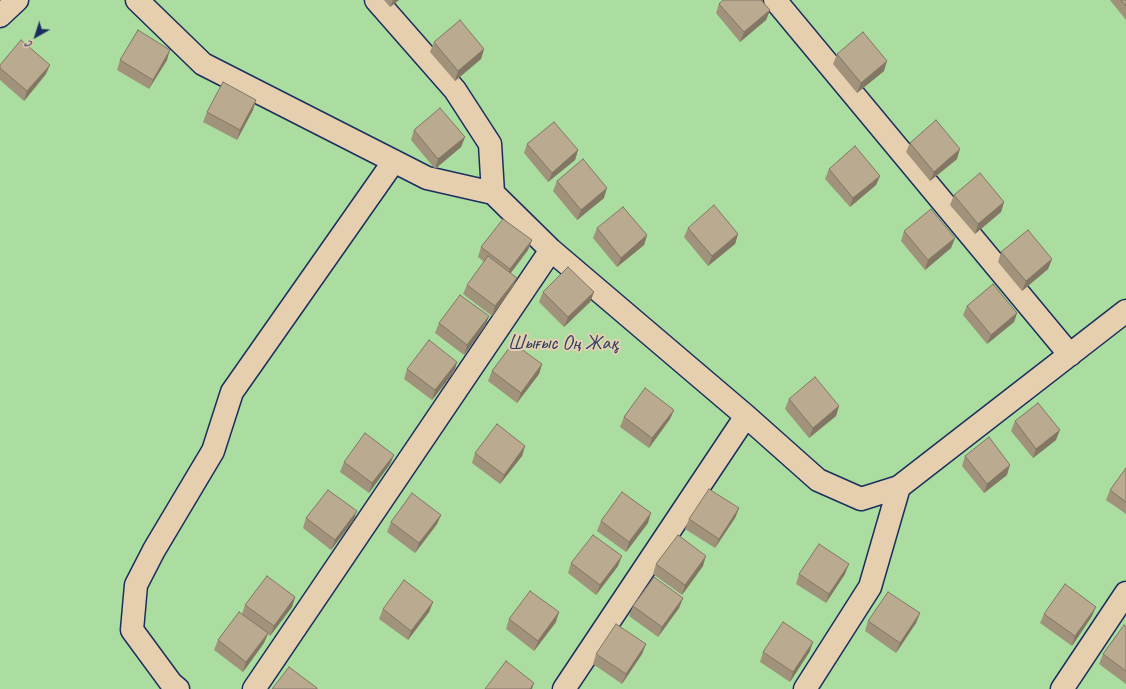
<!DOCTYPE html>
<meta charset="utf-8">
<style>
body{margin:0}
#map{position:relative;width:1126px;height:689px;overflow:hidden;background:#e6cfaf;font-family:Caveat,sans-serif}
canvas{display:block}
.north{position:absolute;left:16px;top:16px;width:40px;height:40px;-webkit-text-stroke:3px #e6cfaf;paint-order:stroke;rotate:219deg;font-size:11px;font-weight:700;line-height:16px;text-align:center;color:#1b2f5e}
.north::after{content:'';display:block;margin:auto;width:14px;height:18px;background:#1b2f5e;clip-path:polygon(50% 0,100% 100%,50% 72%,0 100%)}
</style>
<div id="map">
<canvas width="1126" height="689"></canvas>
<div class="north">С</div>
</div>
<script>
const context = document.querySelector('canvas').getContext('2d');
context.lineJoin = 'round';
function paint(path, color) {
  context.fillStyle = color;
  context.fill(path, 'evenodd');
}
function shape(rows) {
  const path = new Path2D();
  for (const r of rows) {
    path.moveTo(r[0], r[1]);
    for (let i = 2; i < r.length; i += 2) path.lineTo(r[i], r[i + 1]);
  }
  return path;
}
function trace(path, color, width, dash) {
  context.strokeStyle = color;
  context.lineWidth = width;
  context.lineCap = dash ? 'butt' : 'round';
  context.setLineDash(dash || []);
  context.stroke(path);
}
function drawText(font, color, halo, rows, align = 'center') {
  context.font = font + ' Caveat,sans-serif';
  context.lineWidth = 4;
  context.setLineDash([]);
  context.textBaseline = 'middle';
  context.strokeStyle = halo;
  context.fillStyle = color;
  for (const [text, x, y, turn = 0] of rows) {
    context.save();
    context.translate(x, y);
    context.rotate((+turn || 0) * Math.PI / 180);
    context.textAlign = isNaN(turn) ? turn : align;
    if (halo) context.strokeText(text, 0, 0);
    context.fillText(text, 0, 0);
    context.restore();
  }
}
const green = shape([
 [0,0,1126,0,1126,689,0,689]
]);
const minor = shape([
 [137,0,203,64,427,178,493,193,551,250,746,416,818,480,861,499,899,487,1126,311],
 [376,0,455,90,490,144,493,193],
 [775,0,1070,355],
 [0,16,17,0],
 [178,689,171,683,132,630,136,585,154,550,213,451,232,392,394,161],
 [254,689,551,250],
 [564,689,746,416],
 [805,689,870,587,899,487],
 [1062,689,1126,593]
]);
const wall = shape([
 [384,0,399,0,390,7],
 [1110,0,1126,0,1126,20],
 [719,4,770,10,766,20,740,42,716,13],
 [434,42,484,49,481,59,455,81,430,52],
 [837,54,884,71,857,93,833,64],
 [120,60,167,60,149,89,117,70],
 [0,65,46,74,24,101,0,80],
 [256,100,253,110,237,140,203,122,207,112],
 [414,130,465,137,461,147,435,169,411,140],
 [910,143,957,159,930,181,906,152],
 [527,144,578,150,575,160,548,182,524,153],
 [829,169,880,176,876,185,850,207,825,179],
 [557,181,604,198,577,220,553,191],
 [954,195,1004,202,1001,212,975,234,950,205],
 [597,228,647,235,644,245,617,267,593,238],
 [688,228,738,234,735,244,708,266,684,237],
 [904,231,955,238,951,248,925,270,901,241],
 [532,240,528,250,511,273,513,287,492,316,463,294,467,285,484,262,478,257,481,247],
 [1001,252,1052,259,1048,269,1022,291,998,262],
 [543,292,594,292,590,302,564,327,539,302],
 [967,306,1017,313,1014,322,987,344,963,315],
 [489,316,485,326,464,355,435,333,439,323],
 [457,362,454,372,432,400,404,379,407,369],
 [542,364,539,374,517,403,488,381,492,371],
 [789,399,839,406,836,416,809,438,785,409],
 [674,410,670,419,649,448,620,427,624,417],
 [1015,421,1056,440,1033,458,1011,431],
 [525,446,522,456,500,484,472,463,475,453],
 [394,455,390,464,369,493,340,472,344,462],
 [965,456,1007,475,984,493,962,466],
 [1126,468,1126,514,1106,500,1110,490],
 [739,508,735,518,715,548,685,529,689,519],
 [441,515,437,524,415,553,387,532,391,522],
 [306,518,353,521,331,550,303,528],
 [601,521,648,523,626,552,597,531],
 [571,563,618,566,596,595,568,573],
 [656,564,703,566,682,595,653,574],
 [799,574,845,574,826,603,796,584],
 [295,597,292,607,270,636,268,634,264,643,243,672,214,650,218,640,242,614,245,605],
 [683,598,679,608,658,637,629,616,633,606],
 [433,602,429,612,408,640,379,619,383,609],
 [920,613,916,623,896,653,865,631,868,621],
 [1044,614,1092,616,1072,646,1040,623],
 [509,619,556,622,534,651,506,629],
 [1126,627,1126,684,1099,664,1103,654],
 [646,644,642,654,622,684,593,664,596,654],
 [810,651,790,682,760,662,763,652]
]);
const shadedWall = shape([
 [393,0,399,0,390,7],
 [770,10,766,20,740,42,744,32],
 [484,49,481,59,455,81,458,71],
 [170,50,167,60,149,89,153,80],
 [887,61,884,71,857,93,861,83],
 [50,65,46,74,24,101,27,91],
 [256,100,253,110,237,140,240,130],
 [465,137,461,147,435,169,438,159],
 [960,149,957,159,930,181,934,172],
 [578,150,575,160,548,182,552,173],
 [880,176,876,185,850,207,853,198],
 [607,188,604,198,577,220,581,210],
 [1004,202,1001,212,975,234,978,224],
 [738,234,735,244,708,266,712,256],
 [647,235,644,245,617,267,621,258],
 [955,238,951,248,925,270,928,260],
 [532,240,528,250,506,279,510,269],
 [1052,259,1048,269,1022,291,1026,281],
 [517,278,513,287,492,316,495,306],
 [594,292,590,302,564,327,568,317],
 [1017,313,1014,322,987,344,991,335],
 [489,316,485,326,464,355,467,345],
 [457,362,454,372,432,400,435,390],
 [542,364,539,374,517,403,521,393],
 [839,406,836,416,809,438,813,428],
 [674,410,670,419,649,448,652,438],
 [1060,430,1056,440,1033,458,1036,449],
 [525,446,522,456,500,484,504,475],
 [394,455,390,464,369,493,372,483],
 [1010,465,1007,475,984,493,987,484],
 [739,508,735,518,715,548,719,539],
 [357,511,353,521,331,550,335,540],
 [651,513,648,523,626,552,629,542],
 [441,515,437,524,415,553,419,543],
 [622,556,618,566,596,595,600,585],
 [706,556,703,566,682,595,685,585],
 [849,564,845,574,826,603,829,594],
 [295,597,292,607,270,636,274,626],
 [683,598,679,608,658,637,662,627],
 [433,602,429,612,408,640,411,631],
 [1096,607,1092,616,1072,646,1075,636],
 [559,612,556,622,534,651,538,641],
 [920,613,916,623,896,653,900,643],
 [268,633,264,643,243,672,246,662],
 [813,642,810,651,790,682,793,672],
 [646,644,642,654,622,684,626,674],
 [534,683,532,689,530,689]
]);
const building = shape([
 [723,0,761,0,770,10,744,32,719,4,723,0],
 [1121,0,1126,0,1126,6,1121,0],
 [460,20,484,49,458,71,434,42,460,20],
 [138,30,170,50,153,80,120,60,138,30],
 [863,32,887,61,861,83,837,54,863,32],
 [21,40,50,65,27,91,0,68,0,65,21,40],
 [223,82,256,100,240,130,207,112,223,82],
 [440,108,465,137,438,159,414,130,440,108],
 [936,120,960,149,934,172,910,143,936,120],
 [554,122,578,150,552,173,527,144,554,122],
 [855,146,880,176,853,198,829,169,855,146],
 [583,159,607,188,581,210,557,181,583,159],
 [980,173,1004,202,978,224,954,195,980,173],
 [714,205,738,234,712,256,688,228,714,205],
 [623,207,647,235,621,258,597,228,623,207],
 [931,209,955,238,928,260,904,231,931,209],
 [503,219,532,240,510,269,481,247,503,219],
 [1028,230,1052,259,1026,281,1001,252,1028,230],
 [488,256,517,278,495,306,467,285,488,256],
 [568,267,594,292,568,317,543,292,568,267],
 [993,284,1017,313,991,335,967,306,993,284],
 [460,295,489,316,467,345,439,323,460,295],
 [429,340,457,362,435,390,407,369,429,340],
 [513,343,542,364,521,393,492,371,513,343],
 [815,377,839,406,813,428,789,399,815,377],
 [645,388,674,410,652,438,624,417,645,388],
 [1038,403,1060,430,1036,449,1015,421,1038,403],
 [497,424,525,446,504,475,475,453,497,424],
 [365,433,394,455,372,483,344,462,365,433],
 [989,437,1010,465,987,484,965,456,989,437],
 [1126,468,1126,502,1110,490,1126,468],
 [709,489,739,508,719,539,689,519,709,489],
 [328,490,357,511,335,540,306,518,328,490],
 [622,492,651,513,629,542,601,521,622,492],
 [412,493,441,515,419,543,391,522,412,493],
 [593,535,622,556,600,585,571,563,593,535],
 [678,535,706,556,685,585,656,564,678,535],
 [819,544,849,564,829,594,799,574,819,544],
 [267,576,295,597,274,626,245,605,267,576],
 [654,577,683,598,662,627,633,606,654,577],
 [404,580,433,602,411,631,383,609,404,580],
 [1065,584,1096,607,1075,636,1044,614,1065,584],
 [530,591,559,612,538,641,509,619,530,591],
 [888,592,920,613,900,643,868,621,888,592],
 [239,612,268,633,246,662,218,640,239,612],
 [783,622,813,642,793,672,763,652,783,622],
 [616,624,646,644,626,674,596,654,616,624],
 [1124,625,1126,627,1126,671,1103,654,1124,625],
 [506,661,534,683,530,689,485,689,506,661],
 [289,667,317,688,317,689,272,689,289,667]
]);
const parkNames = [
 ["Шығыс Оң Жақ",563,344]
];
paint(green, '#aadd9f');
trace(minor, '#1b2f5e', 25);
trace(minor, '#e6cfaf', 22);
paint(wall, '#a0927b');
paint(shadedWall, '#827764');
paint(building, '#baaa8f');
trace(building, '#827764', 1);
drawText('20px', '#294064', '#e6cfaf', parkNames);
</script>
